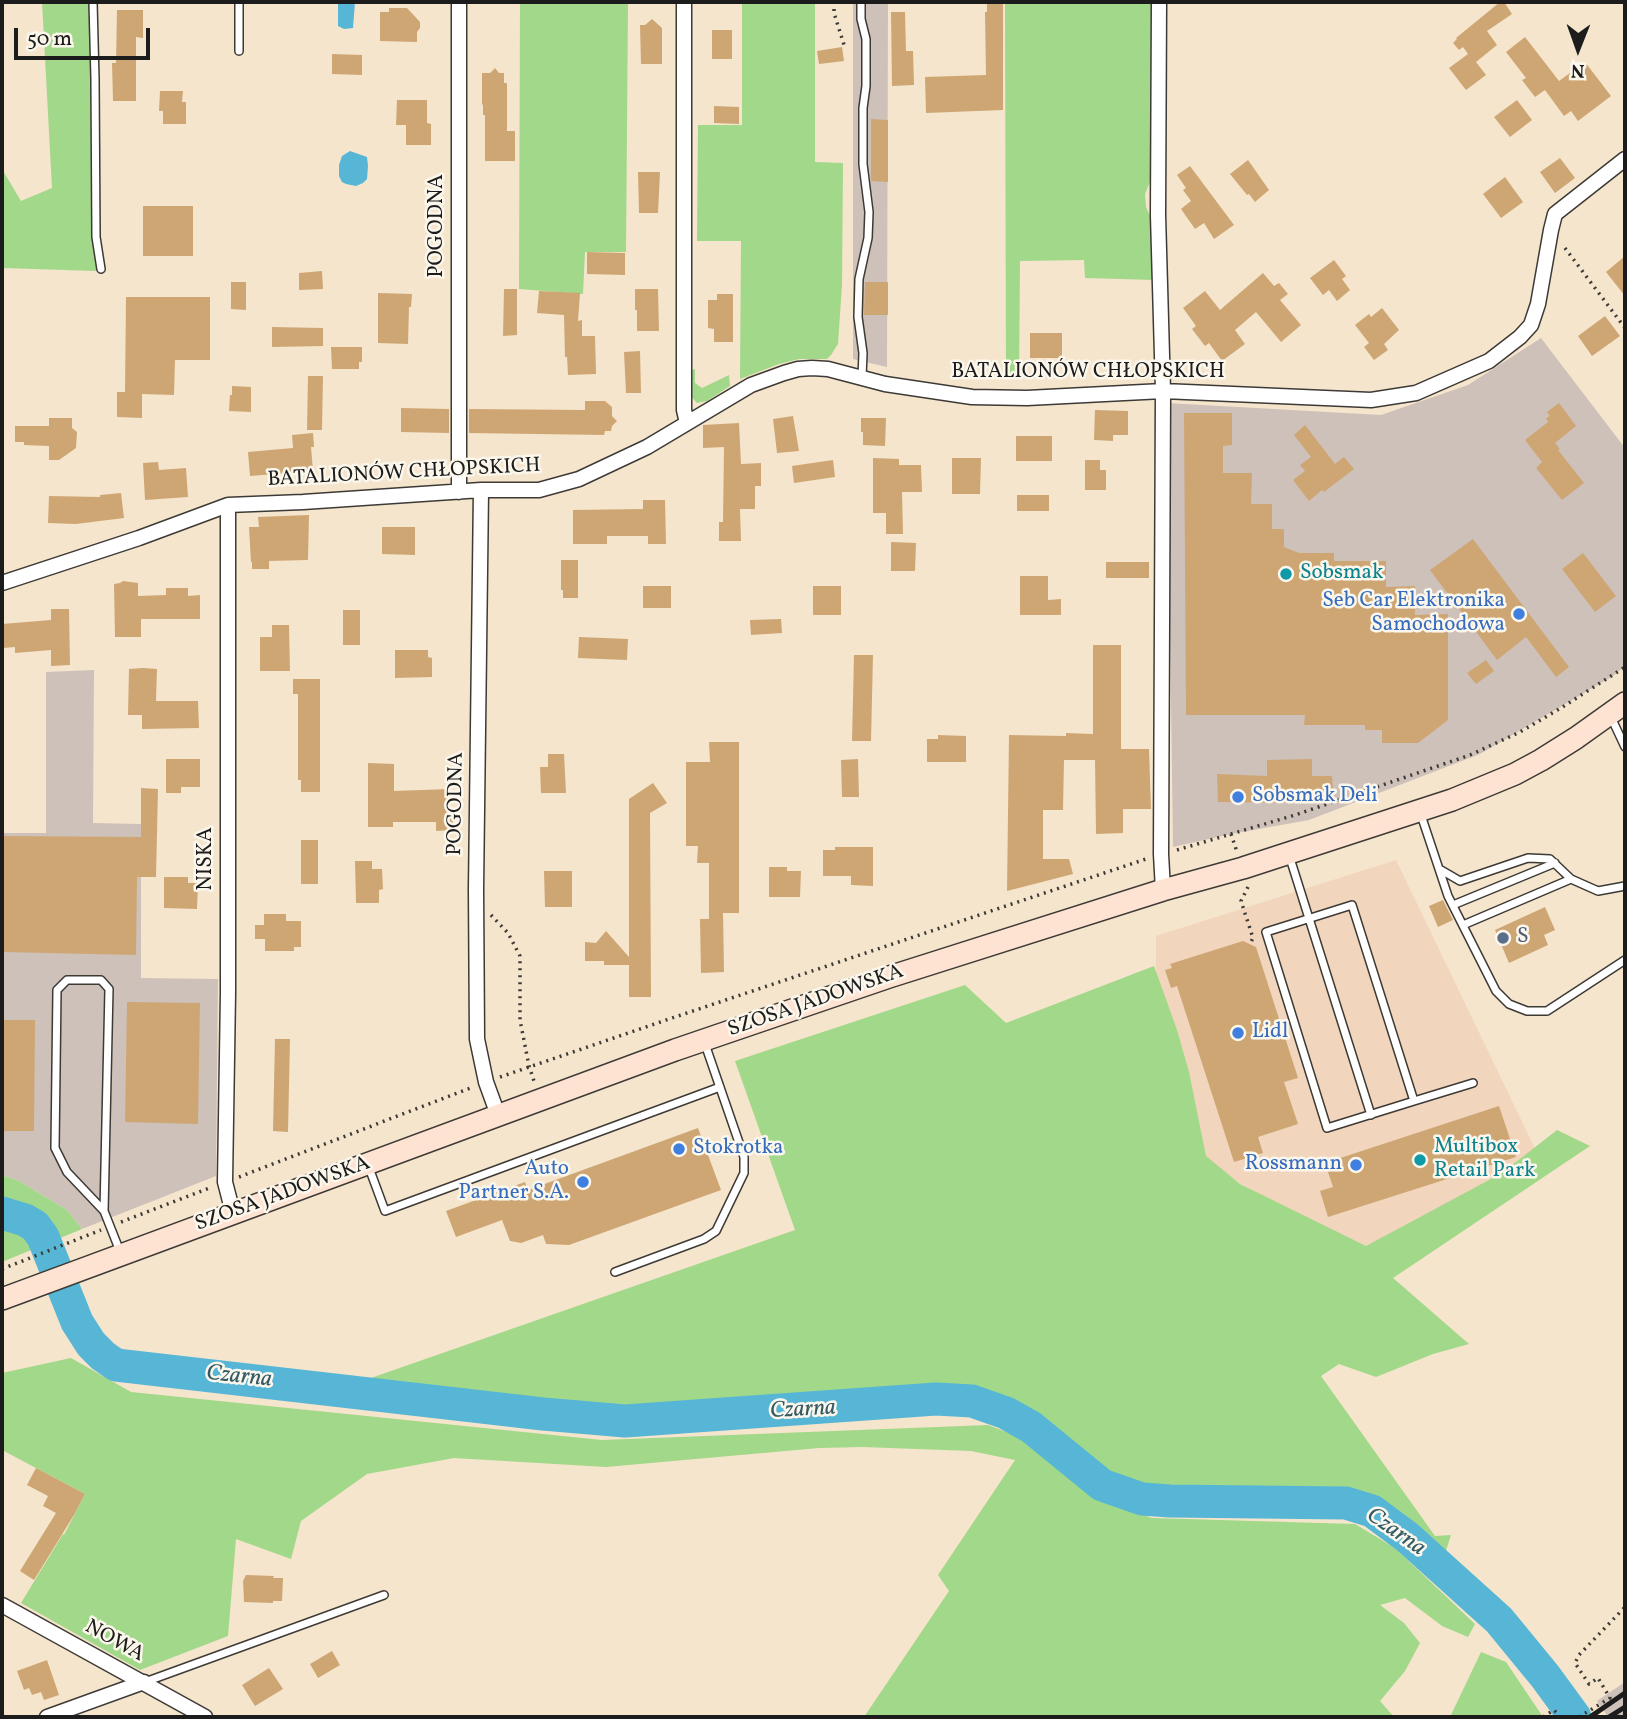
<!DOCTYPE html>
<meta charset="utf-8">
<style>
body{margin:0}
#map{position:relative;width:1627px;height:1719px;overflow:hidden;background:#f5e5cc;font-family:Vollkorn,serif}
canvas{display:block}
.frame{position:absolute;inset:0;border:4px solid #1c1c1c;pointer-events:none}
.north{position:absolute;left:1543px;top:14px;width:70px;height:70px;-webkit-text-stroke:5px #fbf7ec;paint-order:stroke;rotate:181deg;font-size:19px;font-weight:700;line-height:28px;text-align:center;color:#1c1c1c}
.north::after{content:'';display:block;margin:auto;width:24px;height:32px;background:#1c1c1c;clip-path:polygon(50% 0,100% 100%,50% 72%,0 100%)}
.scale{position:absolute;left:14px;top:28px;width:136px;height:32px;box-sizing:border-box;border:4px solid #1c1c1c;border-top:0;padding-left:9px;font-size:21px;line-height:24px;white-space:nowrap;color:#1c1c1c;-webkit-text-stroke:5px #fbf7ec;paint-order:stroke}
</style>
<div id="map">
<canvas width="1627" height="1719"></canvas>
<div class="frame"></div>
<div class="north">N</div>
<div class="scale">50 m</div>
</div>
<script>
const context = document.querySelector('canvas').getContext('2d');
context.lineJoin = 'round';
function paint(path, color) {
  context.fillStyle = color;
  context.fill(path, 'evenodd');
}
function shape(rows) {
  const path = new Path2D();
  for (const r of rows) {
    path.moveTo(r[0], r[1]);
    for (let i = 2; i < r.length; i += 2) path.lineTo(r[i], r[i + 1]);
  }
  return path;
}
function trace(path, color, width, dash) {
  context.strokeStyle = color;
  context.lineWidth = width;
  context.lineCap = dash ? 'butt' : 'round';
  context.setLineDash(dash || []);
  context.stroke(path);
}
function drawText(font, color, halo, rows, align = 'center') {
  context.font = font + ' Vollkorn,serif';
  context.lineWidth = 5;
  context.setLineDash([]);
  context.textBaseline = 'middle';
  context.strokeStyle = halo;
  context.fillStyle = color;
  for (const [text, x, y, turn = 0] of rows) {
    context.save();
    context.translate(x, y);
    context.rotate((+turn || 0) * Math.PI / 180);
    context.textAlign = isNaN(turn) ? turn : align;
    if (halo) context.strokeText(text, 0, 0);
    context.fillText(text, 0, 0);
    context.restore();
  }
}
const built = shape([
 [1396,860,1540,1159,1381,1267,1156,1133,1156,936]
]);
const industrial = shape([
 [853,2,888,2,887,367,853,359],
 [1541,338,1625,448,1625,666,1613,676,1480,754,1309,820,1231,834,1173,847,1167,403,1381,415,1468,385],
 [94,670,93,823,141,824,141,978,218,979,216,1176,82,1229,67,1210,19,1181,2,1175,2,833,46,833,46,672],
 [1625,1682,1625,1717,1608,1717,1597,1701]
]);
const green = shape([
 [42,2,94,2,96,271,2,268,2,169,21,201,52,188],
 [520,2,628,2,626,252,585,252,583,294,519,289],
 [742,2,815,2,815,162,843,163,842,285,838,344,831,355,827,359,799,359,779,364,740,379,741,241,697,241,698,125,742,125],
 [1005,2,1152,2,1154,147,1150,182,1145,194,1146,207,1150,216,1155,280,1085,278,1084,260,1020,261,1019,378,1006,379],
 [695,369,695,383,702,388,729,375,730,386,707,401,697,403,690,395,691,370],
 [1154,966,1177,1030,1189,1072,1206,1156,1240,1184,1366,1246,1502,1173,1557,1130,1590,1146,1393,1278,1469,1344,1433,1354,1376,1377,1339,1364,1321,1376,1435,1536,1451,1535,1443,1560,1377,1504,1353,1494,1144,1488,1112,1478,1046,1422,1013,1405,976,1393,936,1390,625,1412,348,1386,795,1230,735,1061,965,985,1006,1023],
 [2,1175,19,1181,67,1210,82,1229,2,1262],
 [71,1358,131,1392,602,1440,988,1425,1030,1441,1113,1503,1152,1518,1355,1524,1395,1548,1475,1624,1468,1637,1442,1626,1405,1598,1380,1605,1404,1623,1420,1643,1405,1671,1380,1701,1394,1717,864,1717,949,1591,938,1575,1015,1460,971,1451,863,1447,819,1448,606,1467,454,1458,367,1474,301,1521,291,1559,236,1539,228,1636,140,1670,21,1603,63,1534,64,1535,85,1494,2,1450,2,1373],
 [1481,1652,1506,1662,1543,1717,1450,1717]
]);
const water = shape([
 [338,2,355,2,353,28,344,29,338,26],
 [350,151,367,157,368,166,367,179,363,183,356,186,346,184,342,182,339,176,339,165,342,156]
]);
const river = shape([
 [2,1213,25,1220,35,1226,43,1237,77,1322,91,1344,103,1356,116,1365,543,1414,625,1421,936,1399,972,1401,1006,1413,1031,1427,1102,1485,1142,1499,1170,1501,1346,1503,1372,1511,1407,1537,1499,1620,1545,1676,1575,1717]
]);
const building = shape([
 [987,2,1003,2,1003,110,926,113,925,77,986,75,985,12,987,12],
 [1500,2,1504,2,1512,14,1487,31,1497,45,1476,62,1486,75,1466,90,1449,68,1468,54,1463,47,1459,50,1453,43,1457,39,1456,38],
 [389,8,407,8,420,22,420,28,417,32,417,42,380,41,380,12,389,12],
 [117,10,143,10,143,38,136,37,136,101,113,101,112,63,116,63],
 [891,12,905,12,906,51,913,51,914,85,892,86],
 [652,19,662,28,662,64,641,64,640,25,645,25],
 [712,30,732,30,732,59,712,59],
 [1525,37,1559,81,1585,62,1611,96,1578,121,1571,111,1564,116,1545,90,1535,97,1522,80,1526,78,1506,52],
 [842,47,844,61,819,64,817,51],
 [332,54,362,55,362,75,332,74],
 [495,68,499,73,504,73,504,83,507,83,507,131,515,131,515,161,485,161,485,115,483,115,483,104,482,105,482,73,490,73],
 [160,91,183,91,182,102,186,102,186,124,163,124,163,111,159,111],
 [397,100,427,100,427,123,431,124,431,145,406,145,406,125,396,125],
 [1517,100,1532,120,1510,137,1494,117],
 [714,106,739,107,739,124,714,123],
 [871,119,888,120,888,182,871,181],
 [1560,158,1575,178,1555,193,1540,172],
 [1248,160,1269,190,1255,202,1249,194,1247,195,1230,174],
 [1190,166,1234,225,1214,239,1204,223,1195,229,1181,209,1191,201,1183,190,1186,188,1177,175],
 [638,172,660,172,658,213,639,213],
 [1505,177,1523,202,1501,218,1483,194],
 [143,206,193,206,193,256,143,256],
 [587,252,625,253,625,275,587,274],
 [1625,256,1625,296,1606,272],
 [1334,260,1346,276,1342,279,1350,290,1337,301,1329,290,1323,295,1310,278],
 [322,271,323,289,299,290,299,273],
 [1263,273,1274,286,1279,283,1288,294,1280,300,1301,325,1281,342,1256,312,1235,330,1245,344,1222,361,1209,343,1205,346,1192,329,1196,326,1183,308,1205,291,1220,310],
 [231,282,246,282,246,310,231,309],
 [865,282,888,282,888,315,864,315],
 [504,289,517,289,517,335,503,336],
 [635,289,658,289,659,331,637,331,637,310,635,310],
 [539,291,580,293,578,321,582,320,582,336,595,336,596,374,568,375,567,357,565,357,564,315,537,313],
 [378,293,412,294,411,307,409,307,408,344,378,343],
 [717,294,733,294,733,342,714,342,714,329,708,328,708,300,717,300],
 [126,297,210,297,210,360,175,360,174,395,142,394,142,418,117,417,117,392,125,392],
 [1382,308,1399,330,1384,344,1388,350,1374,360,1364,347,1369,343,1355,325,1369,314,1371,317],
 [1605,316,1620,336,1592,356,1578,336],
 [272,327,323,328,323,346,272,347],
 [1030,333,1062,333,1062,358,1030,358],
 [331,347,362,347,362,362,359,362,359,369,332,369],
 [640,351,641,393,626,393,624,352],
 [308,376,323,376,322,430,307,430],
 [232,386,251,387,251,412,229,411,230,395,232,395],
 [585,401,605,401,612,407,612,416,617,421,612,426,611,431,605,431,604,435,469,433,469,409,585,410],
 [1559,403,1576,426,1555,443,1560,449,1558,450,1584,483,1562,500,1536,468,1542,462,1525,440,1548,422,1546,418,1550,416,1547,412],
 [401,408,449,409,449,433,401,432],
 [1095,410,1128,411,1128,435,1113,435,1113,441,1094,440],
 [1184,413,1232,413,1232,445,1223,446,1223,473,1252,473,1251,504,1272,504,1272,529,1284,529,1284,547,1299,553,1334,553,1334,561,1386,561,1386,587,1415,586,1415,615,1448,614,1448,720,1418,743,1382,743,1382,730,1365,730,1365,725,1304,725,1305,715,1186,715],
 [793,416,799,451,777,453,773,419],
 [49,418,72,418,72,428,77,432,76,448,59,460,49,460,49,446,24,445,24,442,15,442,15,426,49,426],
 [861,418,886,418,885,446,863,445,863,432,861,432],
 [739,423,741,464,761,463,761,486,755,486,755,509,740,509,741,541,719,541,719,522,723,522,724,447,703,448,703,425],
 [1305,425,1335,464,1344,457,1354,469,1324,492,1322,490,1309,501,1293,480,1305,471,1300,465,1311,457,1294,435],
 [313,433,314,447,311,447,313,471,250,476,248,452,293,448,292,435],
 [1016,436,1052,436,1052,461,1016,461],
 [873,458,899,459,899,465,921,465,922,492,902,492,903,534,886,534,886,513,873,513],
 [952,458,981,458,980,494,952,494],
 [833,460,835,477,794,483,792,466],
 [1085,460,1100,460,1100,470,1106,470,1106,490,1085,490],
 [158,462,159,470,186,468,188,497,145,500,143,463],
 [121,493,124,518,76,524,48,523,49,496,100,497,100,495],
 [1017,495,1049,495,1049,511,1017,511],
 [643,500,665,500,666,544,648,544,648,536,607,536,607,544,573,544,573,510,643,509],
 [309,515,308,560,269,561,269,569,252,569,252,562,251,562,249,527,259,527,258,517],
 [382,527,415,527,415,555,382,554],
 [1473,539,1569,667,1556,677,1526,637,1497,660,1430,570],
 [891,542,916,543,915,571,891,571],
 [1583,553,1616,596,1595,612,1562,569],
 [561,560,578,560,578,598,563,598,563,590,561,590],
 [1106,562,1149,562,1149,578,1106,578],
 [1020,576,1048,576,1048,600,1061,599,1061,615,1020,615],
 [123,581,138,583,138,596,166,595,166,588,188,588,188,596,200,595,200,619,141,619,141,637,115,637,114,584,120,583],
 [643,586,671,586,671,608,643,608],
 [813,586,841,586,841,615,813,615],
 [51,609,69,609,70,665,51,666,51,650,15,653,15,647,3,648,2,624,51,620],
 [343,610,360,610,360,645,343,645],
 [781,619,782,633,751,635,750,620],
 [272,625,289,625,290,671,260,671,260,637,272,637],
 [579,637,628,639,627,660,578,658],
 [1093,645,1121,645,1121,749,1149,749,1151,809,1123,809,1123,833,1096,834,1095,760,1064,760,1063,810,1043,810,1043,859,1069,859,1073,874,1007,891,1009,735,1066,736,1066,733,1093,734],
 [395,650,428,650,428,657,432,658,432,677,395,678],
 [854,655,873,655,871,741,852,741],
 [1486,660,1494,671,1476,684,1467,673],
 [143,668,157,669,156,701,198,701,199,728,142,729,142,715,128,715,129,669],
 [293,679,320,679,320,792,301,792,301,780,298,780,298,694,293,694],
 [938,735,966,736,966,762,927,762,927,739,938,739],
 [709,742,739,742,739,913,723,913,724,972,701,973,700,919,709,919,709,863,697,863,698,846,686,846,686,762,710,762],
 [548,754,564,754,566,793,541,793,540,767,548,767],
 [166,759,200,759,200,787,181,787,181,793,166,793],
 [858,759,859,797,842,797,841,760],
 [1312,759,1312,776,1332,776,1333,791,1293,803,1218,802,1217,774,1267,776,1267,760],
 [368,763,394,764,394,791,450,789,450,808,453,808,453,830,436,831,436,822,393,822,393,827,368,827],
 [653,783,667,803,650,813,651,997,629,997,629,965,604,965,604,961,585,961,585,942,596,943,606,931,629,957,629,799],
 [141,788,158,789,156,877,137,877,136,955,2,952,2,836,141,837],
 [301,840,318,840,318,884,301,884],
 [835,847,873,847,873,886,851,885,851,876,823,876,823,850,835,850],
 [355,861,372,861,372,869,382,869,383,889,379,890,379,903,356,903],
 [769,867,787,867,787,871,801,871,800,897,769,897],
 [544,871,572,871,572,907,545,907],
 [164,877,188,877,188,883,198,883,197,909,164,908],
 [1443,900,1453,920,1438,927,1429,906],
 [1545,907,1555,930,1544,935,1548,945,1509,963,1495,930],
 [264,914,286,914,286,921,301,921,301,947,294,947,294,951,265,951,265,939,255,939,255,925,264,925],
 [1243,941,1256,947,1298,1078,1284,1082,1298,1124,1258,1137,1263,1153,1234,1162,1177,986,1171,988,1165,970,1172,968,1170,964],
 [127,1002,200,1003,198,1124,125,1122],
 [2,1020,35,1020,34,1131,2,1131],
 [275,1039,290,1039,288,1132,273,1131],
 [1499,1106,1516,1157,1328,1217,1320,1191,1333,1187,1325,1163],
 [698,1128,721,1190,569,1245,546,1244,543,1235,521,1243,510,1241,502,1220,456,1237,446,1211,525,1182,528,1190],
 [36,1468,85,1494,74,1515,34,1580,20,1571,56,1513,43,1506,48,1496,27,1485],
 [246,1575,274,1576,273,1578,283,1578,282,1601,273,1601,273,1603,244,1602,243,1581],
 [332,1651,340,1665,318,1678,310,1664],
 [47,1660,59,1695,44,1700,41,1692,32,1695,29,1688,24,1690,17,1671],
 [269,1668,283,1689,255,1706,242,1685]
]);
const path = shape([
 [834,2,834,13,845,48],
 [1565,248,1625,328],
 [1231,834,1237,852],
 [1177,850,1295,815,1470,755,1520,732,1561,708,1625,667],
 [1248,887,1241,901,1253,938,1250,944],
 [491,915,508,933,520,956,520,1020,529,1066,534,1081],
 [500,1077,672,1018,1146,859],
 [239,1177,473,1087],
 [121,1222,212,1187],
 [2,1269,101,1230],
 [1543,1717,1554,1710,1560,1717],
 [1579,1717,1610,1698,1598,1678,1589,1684,1575,1663,1579,1655,1625,1607],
 [1618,1717,1625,1713]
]);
const lane = shape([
 [93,2,95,79,96,237,101,269],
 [861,2,861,19,866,39,866,86,863,108,863,164,869,212,868,238,859,279,858,317,863,353,862,377],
 [239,51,239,2],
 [1610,715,1625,747],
 [1420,812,1448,896,1496,991,1509,1004,1527,1011,1547,1011,1625,960],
 [1289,855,1371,1115],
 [1441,870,1460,881,1528,858,1550,859,1571,879,1598,891,1625,886],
 [1453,905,1555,863],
 [1463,925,1571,879],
 [1414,1101,1352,905,1266,932,1327,1128,1414,1101,1473,1083],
 [368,1165,385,1211,720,1087],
 [104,1211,109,989,101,980,67,980,57,990,55,1148,67,1172,104,1211,121,1254],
 [615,1272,704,1239,716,1231,744,1173,744,1157,705,1044],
 [145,1682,384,1595]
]);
const street = shape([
 [459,2,459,492],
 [684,2,684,410,687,423],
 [1159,2,1158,215,1163,391,1161,854,1163,890],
 [481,490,476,889,477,1039,486,1082,498,1115],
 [228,505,228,993,225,1182,233,1213],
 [2,583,139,538,228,505,303,502,481,490,539,490,579,479,647,447,751,385,784,373,798,369,812,368,828,369,885,384,972,397,1027,398,1163,391,1371,400,1416,393,1489,361,1520,337,1531,325,1538,304,1551,230,1555,214,1625,159],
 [2,1605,205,1717],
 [47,1717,144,1682]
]);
const secondary = shape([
 [2,1299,675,1050,889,977,1163,890,1243,868,1452,800,1515,774,1541,760,1576,738,1625,703]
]);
const rail = shape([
 [1590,1717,1625,1693],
 [1609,1717,1625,1707]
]);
const markers = [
 [1286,574,7,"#0f9aa8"],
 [1519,614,7,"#3f7fe0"],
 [1238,797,7,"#3f7fe0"],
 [1503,938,7,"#5c6f8a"],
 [1238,1033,7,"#3f7fe0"],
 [679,1149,7,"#3f7fe0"],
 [1420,1160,7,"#0f9aa8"],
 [1356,1165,7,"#3f7fe0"],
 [583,1182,7,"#3f7fe0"]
];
const streetNames = [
 ["POGODNA",438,226,-90],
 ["BATALIONÓW CHŁOPSKICH",1088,373],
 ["BATALIONÓW CHŁOPSKICH",404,474,-3],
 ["POGODNA",457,804,-89],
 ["NISKA",207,859,-90],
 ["SZOSA JADOWSKA",816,1002,-19],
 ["SZOSA JADOWSKA",283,1195,-20],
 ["NOWA",114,1642,29]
];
const cultureNames = [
 ["Sobsmak",1300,574],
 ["Multibox",1434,1148],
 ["Retail Park",1434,1172]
];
const shopNames = [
 ["Seb Car Elektronika",1505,602],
 ["Samochodowa",1505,626],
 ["Sobsmak Deli",1252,797,"left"],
 ["Lidl",1252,1033,"left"],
 ["Stokrotka",693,1149,"left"],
 ["Rossmann",1342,1165],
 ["Auto",569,1170],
 ["Partner S.A.",569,1194]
];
const serviceNames = [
 ["S",1517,938]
];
const waterNames = [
 ["Czarna",239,1378,6],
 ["Czarna",803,1411,-3],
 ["Czarna",1395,1533,35]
];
paint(built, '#f1d5bd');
paint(industrial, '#cec1ba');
paint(green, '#a2d889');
paint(water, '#57b6d6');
trace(river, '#57b6d6', 33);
paint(building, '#cea674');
trace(lane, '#3d3a36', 10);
trace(street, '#3d3a36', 17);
trace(secondary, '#3d3a36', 24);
trace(path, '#3d3a36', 3.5, [2, 5]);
trace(lane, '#fff', 7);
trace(street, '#fff', 14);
trace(secondary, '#fee3d2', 21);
trace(rail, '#1c1c1c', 5);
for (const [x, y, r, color] of markers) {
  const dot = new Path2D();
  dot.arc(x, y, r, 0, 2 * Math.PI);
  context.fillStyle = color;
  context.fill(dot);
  trace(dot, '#fbf7ec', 2.5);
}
drawText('21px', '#1c1c1c', '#fbf7ec', streetNames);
drawText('21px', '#0d838f', '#fbf7ec', cultureNames, 'left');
drawText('21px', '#366cbe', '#fbf7ec', shopNames, 'right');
drawText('21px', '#4e5e75', '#fbf7ec', serviceNames, 'left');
drawText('italic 23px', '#345a66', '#fbf7ec', waterNames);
</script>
